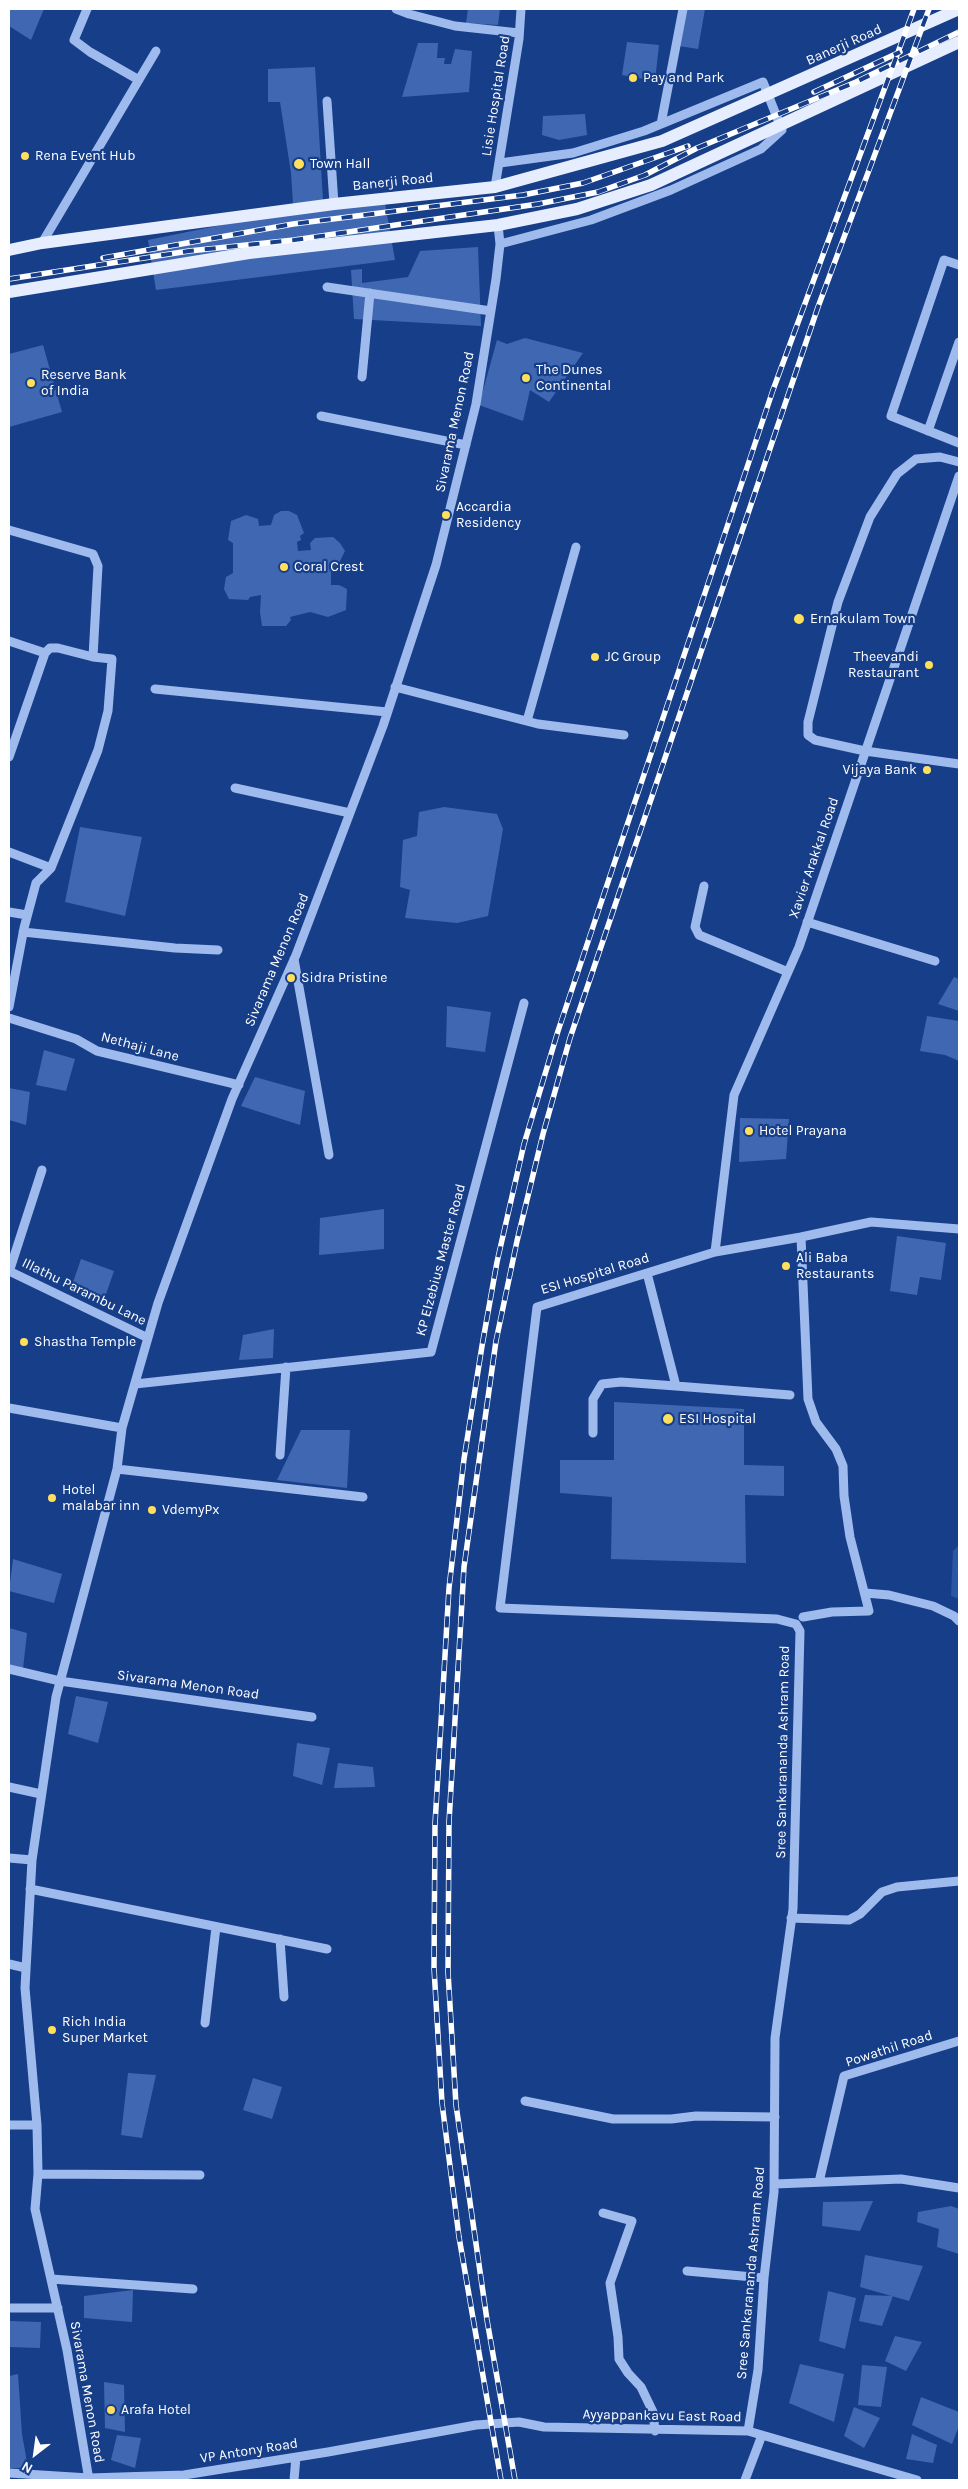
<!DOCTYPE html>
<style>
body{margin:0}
#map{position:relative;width:968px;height:2489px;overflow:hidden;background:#173e88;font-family:Karla,sans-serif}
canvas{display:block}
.frame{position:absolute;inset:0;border:10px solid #fff;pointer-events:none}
.north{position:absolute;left:10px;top:2429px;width:50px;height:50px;-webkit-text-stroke:4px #173e88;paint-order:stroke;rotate:210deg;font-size:14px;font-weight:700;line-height:20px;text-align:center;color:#fff}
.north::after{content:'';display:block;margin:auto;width:18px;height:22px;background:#fff;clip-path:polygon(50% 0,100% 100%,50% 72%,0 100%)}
</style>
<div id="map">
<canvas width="968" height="2489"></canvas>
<div class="frame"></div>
<div class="north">N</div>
</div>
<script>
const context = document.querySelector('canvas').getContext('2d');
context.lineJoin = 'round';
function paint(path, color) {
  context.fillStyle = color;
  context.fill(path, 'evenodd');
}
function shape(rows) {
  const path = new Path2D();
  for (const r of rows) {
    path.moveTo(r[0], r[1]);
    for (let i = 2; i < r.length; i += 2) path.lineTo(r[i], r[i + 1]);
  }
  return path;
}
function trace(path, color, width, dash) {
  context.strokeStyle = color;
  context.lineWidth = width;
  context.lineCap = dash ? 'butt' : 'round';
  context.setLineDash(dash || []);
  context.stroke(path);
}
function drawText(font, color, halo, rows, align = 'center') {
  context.font = font + ' Karla,sans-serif';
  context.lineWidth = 4.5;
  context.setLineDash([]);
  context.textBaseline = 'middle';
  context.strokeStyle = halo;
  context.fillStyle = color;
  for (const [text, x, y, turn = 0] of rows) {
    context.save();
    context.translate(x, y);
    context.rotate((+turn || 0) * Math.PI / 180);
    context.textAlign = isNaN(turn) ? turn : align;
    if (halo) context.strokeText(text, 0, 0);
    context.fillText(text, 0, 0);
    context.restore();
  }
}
const green = shape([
 [959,1545,959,1599,951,1596,953,1551]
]);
const building = shape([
 [9,9,44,9,31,40,9,26],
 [468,9,500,9,498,25,466,23],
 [685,9,705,9,698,49,679,46],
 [627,42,659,45,655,81,622,75],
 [418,43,438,43,437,58,445,58,444,64,451,64,455,49,472,51,469,92,402,97],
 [315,67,323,200,293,204,291,173,280,102,268,102,268,69],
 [585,114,587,135,559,140,542,135,543,116],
 [385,203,395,260,156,290,148,240,295,210],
 [478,247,481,326,354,319,351,270,362,269,362,283,408,277,420,251],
 [525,338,583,353,549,402,530,390,523,421,479,405,497,340,507,344],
 [43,345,62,412,9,427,9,354],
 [281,511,289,511,297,515,304,533,300,536,301,540,297,542,298,551,311,550,310,543,315,538,333,537,340,543,345,551,338,565,331,569,331,585,339,585,347,589,346,610,328,617,310,612,290,617,291,620,286,626,262,626,260,612,261,595,250,597,248,600,229,599,224,589,226,577,233,573,233,543,228,540,231,521,246,515,258,519,259,526,271,525,274,515],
 [444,807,497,814,503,829,488,916,457,923,405,918,410,890,400,887,403,840,417,836,419,812],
 [80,827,142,837,125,916,65,902],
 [954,977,959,979,959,1011,938,1004],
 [447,1006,491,1012,485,1052,446,1047],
 [927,1016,959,1021,959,1061,945,1055,920,1051],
 [44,1050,75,1059,66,1091,36,1085],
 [255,1077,305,1091,300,1125,241,1106],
 [9,1088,30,1092,26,1125,9,1120],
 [740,1118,789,1119,786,1159,739,1162],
 [384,1209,384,1249,319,1255,320,1218],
 [897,1236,946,1243,941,1280,920,1277,917,1295,890,1291],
 [81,1259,114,1271,104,1300,70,1291],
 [274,1329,273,1358,239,1360,243,1335],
 [614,1402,744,1409,744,1465,784,1466,784,1496,745,1495,746,1563,611,1559,612,1497,560,1493,560,1460,614,1460],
 [301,1430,350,1430,347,1488,277,1480],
 [13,1559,62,1574,54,1603,9,1591],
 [9,1628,27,1633,23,1669,9,1665],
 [76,1696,108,1702,98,1743,68,1734],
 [297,1743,330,1748,322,1785,293,1776],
 [338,1763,373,1767,375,1787,334,1788],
 [128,2073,156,2075,142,2138,121,2135],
 [253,2078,282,2087,272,2119,243,2110],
 [873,2201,860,2231,822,2226,823,2202],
 [951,2206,959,2209,959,2254,937,2247,939,2229,917,2222,918,2212],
 [865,2255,923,2266,909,2301,860,2287],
 [133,2290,132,2322,84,2318,84,2296],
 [828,2291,856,2298,845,2349,819,2341],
 [865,2295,893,2296,882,2326,859,2321],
 [9,2321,41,2322,40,2348,9,2347],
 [895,2336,922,2342,906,2371,885,2361],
 [800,2364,844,2374,834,2422,789,2403],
 [862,2365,887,2367,881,2407,858,2405],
 [18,2374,22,2434,28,2468,9,2468,9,2376],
 [104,2382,124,2385,125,2432,105,2428],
 [921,2397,959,2412,959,2426,952,2444,912,2425],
 [854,2407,880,2418,864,2448,844,2436],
 [912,2434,937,2445,933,2463,906,2459],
 [117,2435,141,2438,135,2468,111,2460]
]);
const minor = shape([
 [87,9,74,40,90,52,139,80],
 [396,9,409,14,455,26,519,33],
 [327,101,334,204],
 [661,124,683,9],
 [500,163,573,153,644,131,763,82,782,130,761,149,671,190,591,220,500,244],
 [495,187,519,39,521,9],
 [42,243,156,51],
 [959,265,944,260,891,416,959,443],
 [327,287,491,311],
 [362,377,370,293],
 [321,416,466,445],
 [928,431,959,342],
 [959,462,940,457,916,459,897,474,870,517,838,602,808,722,808,735,815,740,865,751,959,764],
 [9,530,93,554,98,566,93,657],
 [9,641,45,653],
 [395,687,538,724,624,735],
 [155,689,387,712],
 [527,721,576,547],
 [9,757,45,653,50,648,58,648,93,657,112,659,108,711,98,750,51,868,9,852],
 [235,788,350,813],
 [704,886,695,927,699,935,788,972],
 [9,912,27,915],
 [807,922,935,961],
 [23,932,175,948,218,950],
 [294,959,329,1155],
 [9,1007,24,928,36,883,51,868],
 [9,1018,76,1039,97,1051,239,1085],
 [801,1237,808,1399,816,1422,836,1449,843,1466,844,1496,850,1537,869,1611,832,1612,803,1617],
 [715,1252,734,1095,799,947,959,476],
 [9,1271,148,1338],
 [9,1272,42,1170],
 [135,1384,431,1352,524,1003],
 [676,1386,790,1395],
 [9,1408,122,1428],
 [593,1433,593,1399,602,1384,621,1382,676,1386,647,1273],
 [280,1455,286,1367],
 [117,1469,363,1497],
 [865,1593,889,1595,933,1606,954,1616,959,1621],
 [9,1669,60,1681,312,1717],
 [9,1787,41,1794],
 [9,1858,32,1860],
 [30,1889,327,1949],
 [791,1918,849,1920,860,1914,882,1892,897,1887,959,1881],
 [280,1939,284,1997],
 [9,1964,26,1968],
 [205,2023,216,1927],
 [525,2101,613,2119,671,2119,696,2116,775,2117],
 [9,2125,37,2125],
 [38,2174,200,2175],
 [819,2182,844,2076,959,2041],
 [775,2184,901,2179,959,2188],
 [603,2213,632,2221,610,2283,618,2337,619,2359,628,2373,641,2387,653,2412,655,2431],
 [687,2271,764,2278],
 [51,2279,193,2289],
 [9,2308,58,2308],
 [748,2431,758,2370,764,2278,774,2192,775,2038,793,1909,800,1631,796,1624,777,1619,500,1608,537,1307,715,1252,801,1237,871,1222,959,1229],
 [9,2473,89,2478,184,2475,328,2452,476,2425,519,2422,544,2427,748,2431,917,2480],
 [89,2480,67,2350,35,2209,38,2174,37,2125,25,1988,32,1860,56,1697,117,1469,122,1428,158,1303,232,1099,296,955,383,726,436,565,476,404,496,279,500,244,498,225],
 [294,2480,296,2457],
 [745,2480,762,2435]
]);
const major = shape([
 [9,250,42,243,334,204,495,187,662,141,959,9],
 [9,292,249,253,498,225,577,209,651,185,959,42]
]);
const rail = shape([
 [814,92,900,52],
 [103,258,293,224,523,195,583,183,688,146],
 [9,279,189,251,294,240,538,204,598,192,645,175,697,148,856,82,959,32],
 [501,2480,459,2237,442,2103,434,1968,435,1824,449,1588,464,1459,482,1346,497,1262,524,1144,558,1031,773,390,914,9],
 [515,2480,487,2320,456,2105,448,1972,449,1822,464,1567,496,1341,517,1241,543,1134,570,1038,818,307,929,9]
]);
const markers = [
 [633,78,5,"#ffdf5c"],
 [25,156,5,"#ffdf5c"],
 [299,164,6,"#ffdf5c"],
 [526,378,5,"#ffdf5c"],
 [31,383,5,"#ffdf5c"],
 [446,515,5,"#ffdf5c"],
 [284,567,5,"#ffdf5c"],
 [799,619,6,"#ffdf5c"],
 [595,657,5,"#ffdf5c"],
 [929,665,5,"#ffdf5c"],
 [927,770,5,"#ffdf5c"],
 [291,978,5,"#ffdf5c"],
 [749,1131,5,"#ffdf5c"],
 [786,1266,5,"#ffdf5c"],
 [24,1342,5,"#ffdf5c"],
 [668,1419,6,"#ffdf5c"],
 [52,1498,5,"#ffdf5c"],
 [152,1510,5,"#ffdf5c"],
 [52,2030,5,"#ffdf5c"],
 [111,2410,5,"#ffdf5c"]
];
const streetNames = [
 ["Banerji Road",844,45,-24],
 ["Lisie Hospital Road",496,96,-81],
 ["Banerji Road",393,182,-6],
 ["Sivarama Menon Road",455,422,-78],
 ["Xavier Arakkal Road",814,858,-71],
 ["Sivarama Menon Road",277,960,-67],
 ["Nethaji Lane",140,1047,15],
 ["KP Elzebius Master Road",441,1260,-75],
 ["ESI Hospital Road",595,1274,-17],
 ["Illathu Parambu Lane",84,1292,26],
 ["Sivarama Menon Road",188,1685,8],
 ["Sree Sankarananda Ashram Road",783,1752,-89],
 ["Powathil Road",889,2049,-18],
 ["Sree Sankarananda Ashram Road",751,2273,-85],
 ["Sivarama Menon Road",87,2392,80],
 ["Ayyappankavu East Road",662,2416,1],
 ["VP Antony Road",249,2451,-9]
];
const poiNames = [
 ["Pay and Park",643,78],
 ["Rena Event Hub",35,156],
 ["Town Hall",310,164],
 ["The Dunes",536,370],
 ["Continental",536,386],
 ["Reserve Bank",41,375],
 ["of India",41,391],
 ["Accardia",456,507],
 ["Residency",456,523],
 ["Coral Crest",294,567],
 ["Ernakulam Town",810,619],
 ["JC Group",605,657],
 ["Theevandi",919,657,"right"],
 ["Restaurant",919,673,"right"],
 ["Vijaya Bank",917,770,"right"],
 ["Sidra Pristine",301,978],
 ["Hotel Prayana",759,1131],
 ["Ali Baba",796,1258],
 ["Restaurants",796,1274],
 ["Shastha Temple",34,1342],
 ["ESI Hospital",679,1419],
 ["Hotel",62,1490],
 ["malabar inn",62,1506],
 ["VdemyPx",162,1510],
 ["Rich India",62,2022],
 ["Super Market",62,2038],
 ["Arafa Hotel",121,2410]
];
paint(green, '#2a56a7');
paint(building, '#4068b2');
trace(minor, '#9fbbee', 9);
trace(major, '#e6edff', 12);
trace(rail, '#fff', 5.5);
trace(rail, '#173e88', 4, [11]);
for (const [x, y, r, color] of markers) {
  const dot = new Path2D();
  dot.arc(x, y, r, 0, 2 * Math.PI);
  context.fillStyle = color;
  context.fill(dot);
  trace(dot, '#173e88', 2);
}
drawText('14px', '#fff', '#173e88', streetNames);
drawText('14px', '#fff', '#173e88', poiNames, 'left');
</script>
